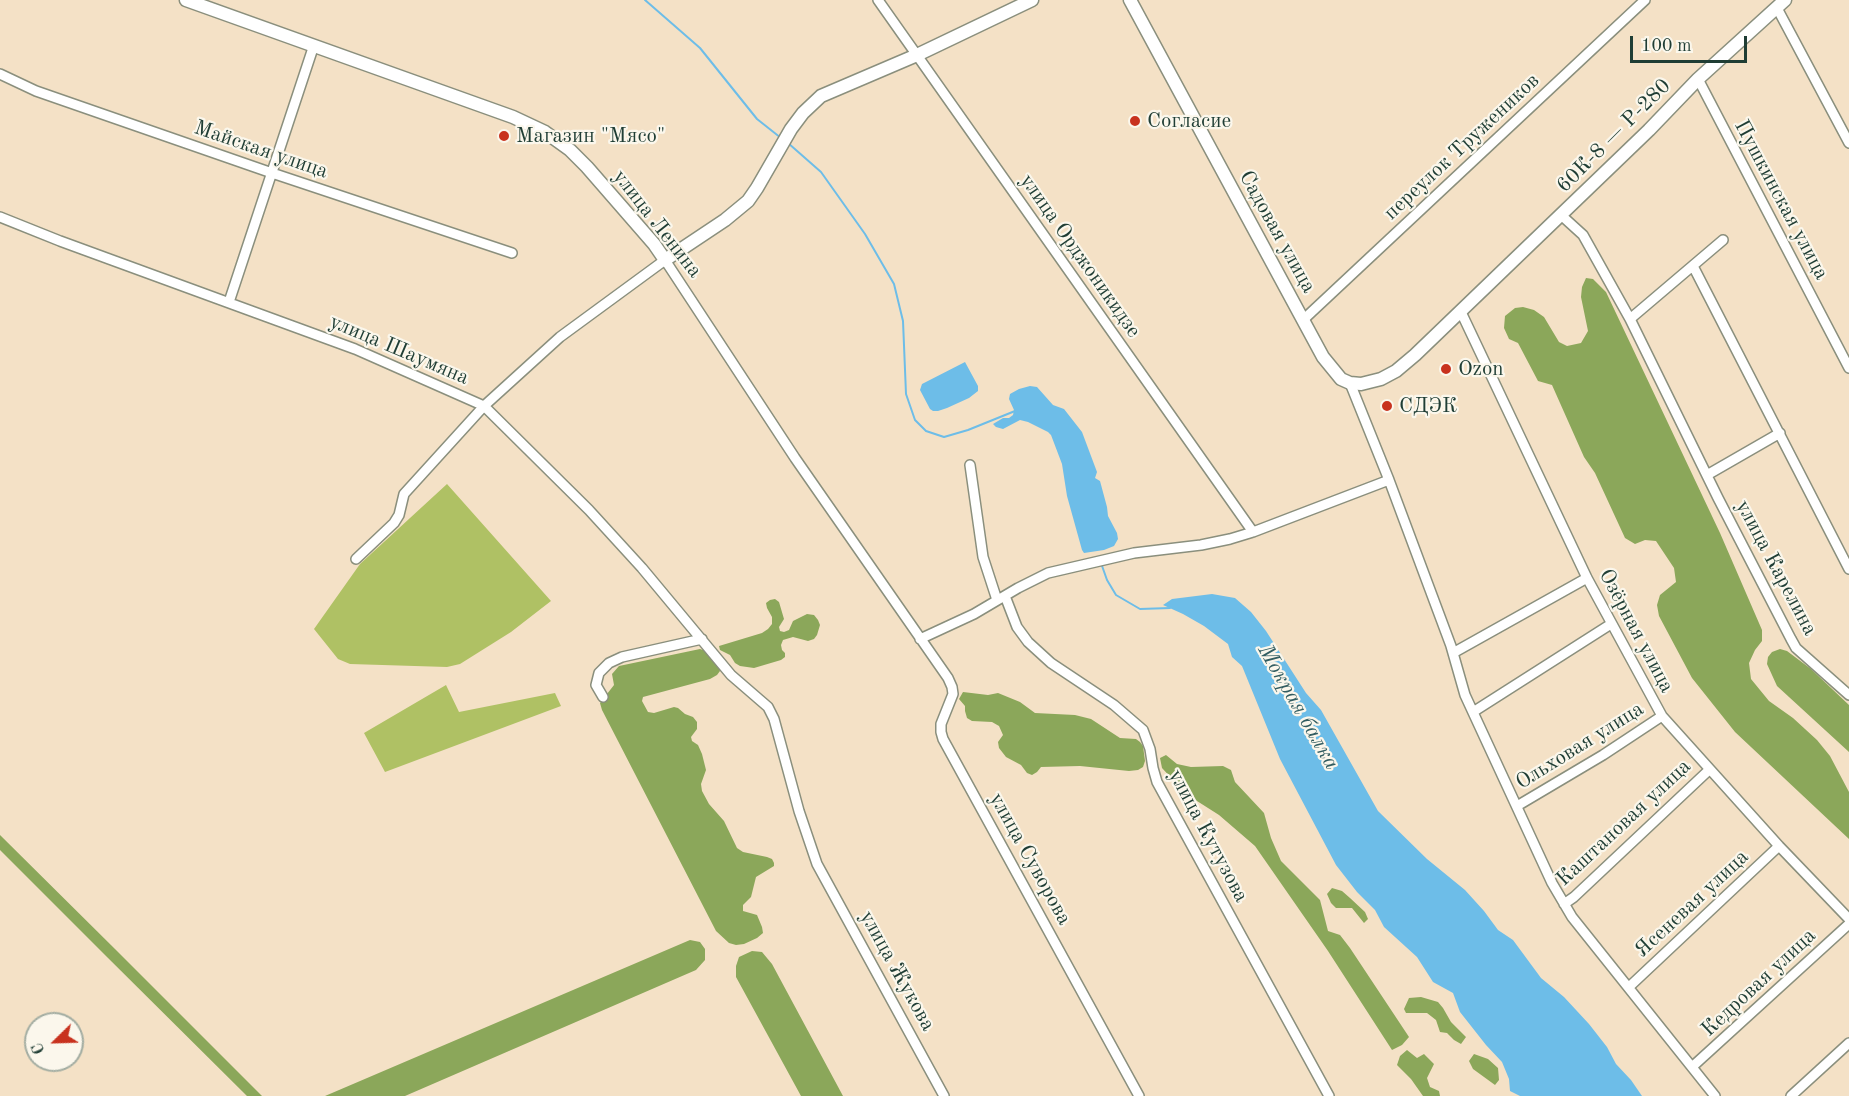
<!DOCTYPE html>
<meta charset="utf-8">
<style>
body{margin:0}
#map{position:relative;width:1849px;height:1096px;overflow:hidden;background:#f4e1c6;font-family:"Old Standard TT",serif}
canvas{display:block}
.north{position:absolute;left:24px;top:1012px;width:60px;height:60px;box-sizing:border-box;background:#fbf7ec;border:2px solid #a3ada2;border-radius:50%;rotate:247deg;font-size:16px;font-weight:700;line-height:24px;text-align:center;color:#1f3d34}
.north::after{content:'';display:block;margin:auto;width:21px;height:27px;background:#c8321e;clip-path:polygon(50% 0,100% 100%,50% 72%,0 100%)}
.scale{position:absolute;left:1630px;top:36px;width:117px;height:27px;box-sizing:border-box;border:3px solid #1f3d34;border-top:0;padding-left:8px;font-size:18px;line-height:21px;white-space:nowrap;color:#1f3d34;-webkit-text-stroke:4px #fbf7ec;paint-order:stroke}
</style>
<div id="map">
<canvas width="1849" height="1096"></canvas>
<div class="north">С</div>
<div class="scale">100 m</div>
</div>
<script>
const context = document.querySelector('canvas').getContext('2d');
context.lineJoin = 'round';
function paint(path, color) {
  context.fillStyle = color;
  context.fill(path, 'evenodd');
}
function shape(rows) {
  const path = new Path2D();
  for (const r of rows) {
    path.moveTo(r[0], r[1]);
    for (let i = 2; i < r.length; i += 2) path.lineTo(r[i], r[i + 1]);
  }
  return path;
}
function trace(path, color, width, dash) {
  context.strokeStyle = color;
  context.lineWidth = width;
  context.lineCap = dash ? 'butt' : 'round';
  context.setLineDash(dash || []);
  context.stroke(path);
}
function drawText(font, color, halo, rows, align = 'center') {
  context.font = font + ' "Old Standard TT",serif';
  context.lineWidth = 4.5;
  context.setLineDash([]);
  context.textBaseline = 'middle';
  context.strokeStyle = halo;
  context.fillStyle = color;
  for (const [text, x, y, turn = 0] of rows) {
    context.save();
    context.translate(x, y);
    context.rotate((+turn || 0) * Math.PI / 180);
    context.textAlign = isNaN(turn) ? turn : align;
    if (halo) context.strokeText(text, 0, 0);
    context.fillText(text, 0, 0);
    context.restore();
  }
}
const green = shape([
 [447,484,551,601,511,632,460,664,447,667,350,664,338,659,314,629,360,564],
 [446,685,459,712,555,693,561,706,385,772,364,733]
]);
const forest = shape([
 [1586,278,1593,279,1606,292,1720,533,1762,630,1762,641,1755,650,1749,663,1751,679,1769,701,1793,718,1817,740,1830,756,1849,792,1849,839,1735,732,1692,678,1659,616,1657,605,1660,595,1676,582,1674,568,1656,541,1645,540,1635,544,1625,538,1595,473,1584,457,1552,385,1538,381,1518,343,1509,339,1504,328,1505,316,1515,308,1523,307,1534,310,1544,317,1559,342,1567,346,1581,343,1588,331,1581,297,1582,287],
 [775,599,779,602,784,619,779,627,780,631,784,632,789,630,793,621,807,614,814,615,818,620,820,625,817,635,814,639,808,641,793,637,783,640,781,645,782,650,785,653,785,657,781,660,754,668,740,666,735,663,730,655,720,650,719,646,762,633,768,629,772,624,772,617,767,608,766,603,770,600],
 [700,649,706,651,719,667,720,671,717,675,710,679,643,697,642,701,648,712,654,713,674,707,678,708,685,714,693,717,697,722,697,729,691,737,692,741,698,745,702,754,706,770,701,784,702,791,709,804,724,821,737,848,743,852,767,857,772,859,774,863,774,866,756,877,751,897,743,905,743,911,757,915,762,927,763,933,757,938,744,944,736,945,729,943,716,931,602,710,600,703,614,685,612,674,619,666],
 [1780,649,1787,651,1811,669,1849,705,1849,752,1777,686,1767,664,1768,657,1772,652],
 [963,692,988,695,998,693,1020,702,1035,713,1075,715,1091,719,1120,738,1136,739,1140,742,1143,746,1145,761,1143,767,1138,770,1129,771,1080,766,1041,767,1037,772,1032,775,1027,773,1021,765,1006,757,999,748,998,742,1003,735,999,726,992,722,972,721,967,718,965,711,965,706,959,699],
 [1166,755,1177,764,1191,767,1223,766,1231,770,1235,782,1264,813,1271,838,1281,861,1320,900,1328,931,1340,935,1350,948,1409,1037,1402,1045,1392,1050,1328,951,1255,846,1219,815,1186,794,1162,768,1160,758],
 [0,835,115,949,262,1096,247,1096,107,957,0,850],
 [1332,888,1342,891,1350,898,1365,912,1368,919,1364,923,1352,908,1336,908,1331,903,1327,894],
 [690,940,700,942,705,949,705,960,696,970,405,1096,325,1096],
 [752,951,762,952,772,964,843,1096,801,1096,736,977,736,966,739,957],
 [1421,997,1438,1002,1443,1008,1451,1022,1466,1037,1461,1044,1454,1040,1447,1033,1440,1032,1436,1020,1427,1013,1406,1013,1404,1009,1409,998],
 [1407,1050,1417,1058,1424,1054,1434,1064,1427,1078,1430,1087,1439,1091,1440,1096,1423,1096,1411,1079,1397,1065,1400,1056],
 [1474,1054,1488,1059,1498,1068,1499,1080,1495,1085,1473,1069,1469,1061]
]);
const water = shape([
 [965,362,978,386,978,391,969,398,947,408,938,411,933,411,930,409,920,390,922,384],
 [1030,386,1037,387,1053,405,1064,409,1082,432,1097,472,1095,478,1100,481,1107,507,1108,516,1117,533,1118,539,1114,546,1104,550,1084,553,1082,550,1067,496,1062,464,1051,435,1048,432,1028,422,1020,420,1003,429,996,427,993,424,1003,418,1009,418,1013,415,1014,410,1009,399,1010,394,1019,389],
 [1212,594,1235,598,1251,612,1266,631,1306,693,1321,710,1378,811,1427,859,1465,890,1484,911,1498,930,1513,940,1541,978,1564,997,1589,1024,1607,1047,1616,1064,1631,1080,1642,1096,1520,1096,1510,1091,1509,1079,1502,1062,1486,1045,1460,1012,1453,993,1433,982,1417,957,1384,927,1375,910,1357,892,1336,865,1280,759,1242,666,1232,657,1228,644,1204,626,1183,614,1163,605,1172,599]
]);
const stream = shape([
 [645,0,700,48,757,119,781,138],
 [788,143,821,172,865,234,894,284,903,321,906,394,915,420,926,431,944,437,968,430,1015,411],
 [1101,563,1107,580,1116,595,1140,609,1170,608]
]);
const minor = shape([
 [878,0,1253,532],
 [1777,8,1849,143],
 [0,74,36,91,272,173,512,253],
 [1698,79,1849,368],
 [1561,215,1583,235,1630,319,1718,498,1791,639,1796,648,1849,695],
 [0,217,60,241,355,349,484,406,589,510,642,568,731,675,768,707,774,719,799,811,817,864,944,1096],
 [1693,266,1849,569],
 [229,302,314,45],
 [1461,312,1587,578,1662,716,1779,846,1849,919],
 [1630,319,1723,240],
 [1303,320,1645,0],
 [1350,383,1389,480,1451,646,1465,695,1552,883,1572,917,1715,1096],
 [970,465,983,557,997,600],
 [1707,475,1780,433],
 [356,559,394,523,399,515,404,494,484,406,560,337,665,260,795,458,948,678,952,687,953,694,941,724,941,732,943,739,1139,1096],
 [1005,596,1017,627,1028,642,1051,663,1114,705,1143,730,1150,749,1153,768,1157,782,1329,1096],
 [920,639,974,614,1018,588,1048,573,1134,553,1201,545,1230,539,1253,532,1389,480],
 [1453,653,1587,578],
 [603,697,596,685,599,673,609,663,622,657,702,639],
 [1473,712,1611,624],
 [1517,806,1603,755,1662,716],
 [1564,904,1574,897,1709,770],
 [1629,987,1779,846],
 [1692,1067,1849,924],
 [1791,1096,1849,1043]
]);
const tertiary = shape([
 [186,0,513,117,545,132,570,150,587,167,654,244,665,260,725,220,748,201,757,188,791,129,803,113,821,96,917,55,1032,0],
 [1130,0,1323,357,1341,379,1350,383,1361,384,1381,379,1396,371,1415,355,1649,130,1698,79,1785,0]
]);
const markers = [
 [1135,121,6,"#c8321e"],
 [504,136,6,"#c8321e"],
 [1446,369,6,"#c8321e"],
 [1387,406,6,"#c8321e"]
];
const poiNames = [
 ["Согласие",1147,121],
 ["Магазин \"Мясо\"",516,136],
 ["Ozon",1458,369],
 ["СДЭК",1399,406]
];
const streetNames = [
 ["60К-8 — Р-280",1614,136,-45],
 ["переулок Тружеников",1462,147,-43],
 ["Майская улица",261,150,19],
 ["Пушкинская улица",1781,200,62],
 ["улица Ленина",657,224,52],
 ["Садовая улица",1277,232,61],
 ["улица Орджоникидзе",1080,256,55],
 ["улица Шаумяна",399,350,23],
 ["улица Карелина",1776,568,62],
 ["Озёрная улица",1636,631,62],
 ["Ольховая улица",1580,746,-32],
 ["Каштановая улица",1624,823,-43],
 ["улица Кутузова",1208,836,62],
 ["улица Суворова",1030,859,61],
 ["Ясеневая улица",1692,904,-43],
 ["улица Жукова",897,971,61],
 ["Кедровая улица",1759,983,-43]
];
const waterNames = [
 ["Мокрая балка",1298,707,60]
];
paint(green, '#afc164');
paint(forest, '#8ba75a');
paint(water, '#6dbde8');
trace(stream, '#6dbde8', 2);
trace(minor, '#8a8f7d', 12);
trace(tertiary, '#8a8f7d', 15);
trace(minor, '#fff', 9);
trace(tertiary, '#fff', 12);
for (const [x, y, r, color] of markers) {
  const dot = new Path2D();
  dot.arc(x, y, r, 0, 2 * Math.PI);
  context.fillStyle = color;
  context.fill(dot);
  trace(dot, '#fbf7ec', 2);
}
drawText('21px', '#1f3d34', '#fbf7ec', poiNames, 'left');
drawText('21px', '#1f3d34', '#fbf7ec', streetNames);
drawText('italic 22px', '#325d61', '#fbf7ec', waterNames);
</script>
